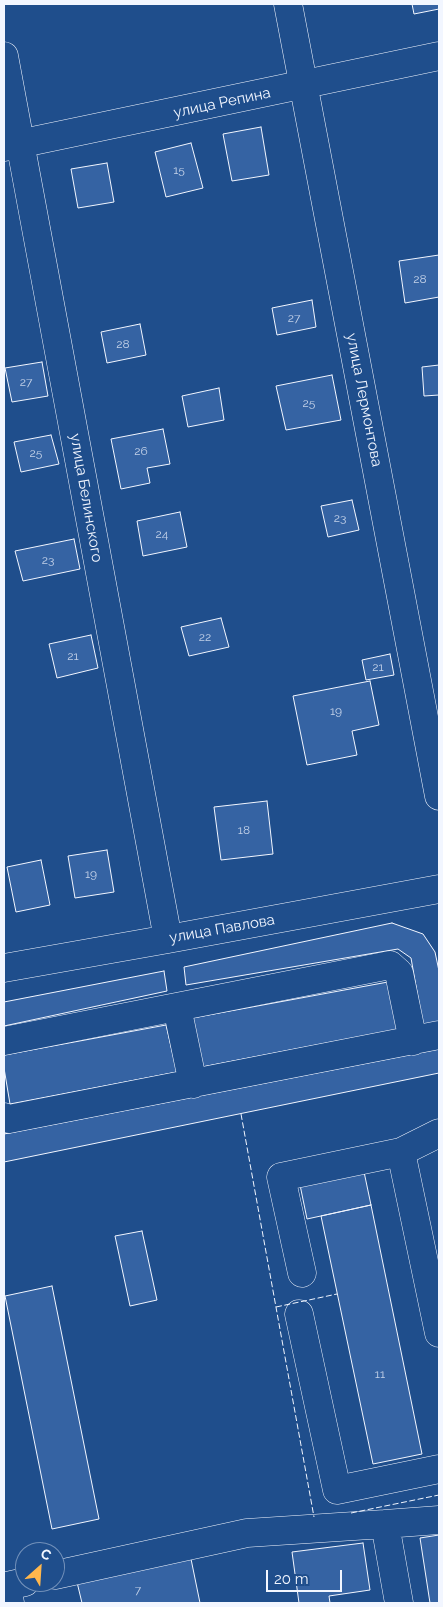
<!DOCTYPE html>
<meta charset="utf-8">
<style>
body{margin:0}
#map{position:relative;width:443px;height:1607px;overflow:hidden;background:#1f4e8c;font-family:Raleway,sans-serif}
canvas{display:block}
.frame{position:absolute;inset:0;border:5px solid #f2f6ff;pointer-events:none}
.north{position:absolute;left:15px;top:1542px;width:50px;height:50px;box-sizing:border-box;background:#1f4e8c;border:1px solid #7391ba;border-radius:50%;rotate:26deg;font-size:14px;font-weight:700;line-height:20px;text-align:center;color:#f2f6ff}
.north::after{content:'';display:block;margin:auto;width:18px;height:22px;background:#ffb74d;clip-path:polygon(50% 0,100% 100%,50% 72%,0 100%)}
.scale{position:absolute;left:266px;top:1570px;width:76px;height:22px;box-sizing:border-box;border:2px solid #f2f6ff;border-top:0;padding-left:6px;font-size:15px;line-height:18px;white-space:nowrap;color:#f2f6ff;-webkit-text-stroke:4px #1f4e8c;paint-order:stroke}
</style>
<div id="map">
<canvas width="443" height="1607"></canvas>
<div class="frame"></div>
<div class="north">С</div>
<div class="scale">20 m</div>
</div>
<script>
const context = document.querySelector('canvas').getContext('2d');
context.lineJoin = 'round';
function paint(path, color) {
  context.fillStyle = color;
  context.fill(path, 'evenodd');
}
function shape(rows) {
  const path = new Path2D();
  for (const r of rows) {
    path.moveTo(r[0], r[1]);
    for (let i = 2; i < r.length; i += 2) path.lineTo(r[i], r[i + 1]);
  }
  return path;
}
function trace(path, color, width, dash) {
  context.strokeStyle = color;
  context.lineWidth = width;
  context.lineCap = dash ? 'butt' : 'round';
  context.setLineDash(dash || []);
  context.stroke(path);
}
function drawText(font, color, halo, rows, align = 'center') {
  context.font = font + ' Raleway,sans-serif';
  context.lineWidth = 4;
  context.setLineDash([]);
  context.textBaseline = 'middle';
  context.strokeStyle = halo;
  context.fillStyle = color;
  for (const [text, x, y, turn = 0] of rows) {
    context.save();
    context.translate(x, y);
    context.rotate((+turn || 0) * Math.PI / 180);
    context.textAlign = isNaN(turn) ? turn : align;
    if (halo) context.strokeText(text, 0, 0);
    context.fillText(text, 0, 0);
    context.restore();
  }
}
const building = shape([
 [412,4,439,4,439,9,414,14,412,4],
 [261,127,269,175,232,181,223,134,261,127],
 [191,143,203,188,166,197,155,152,191,143],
 [107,163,114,202,78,208,71,169,107,163],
 [439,255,439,297,405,303,399,261,439,255],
 [312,300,316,327,277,335,272,308,312,300],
 [140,324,146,355,107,363,101,332,140,324],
 [42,362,48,396,12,402,5,368,42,362],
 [439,365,439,395,424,396,422,367,439,365],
 [332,375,341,420,286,430,276,386,332,375],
 [219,388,224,420,188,427,182,396,219,388],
 [163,429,170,464,147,468,150,483,121,489,111,439,163,429],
 [51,435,59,464,21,472,14,442,51,435],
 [352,500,359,530,328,537,321,506,352,500],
 [180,512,187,547,143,556,137,521,180,512],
 [74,539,80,569,23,581,15,551,74,539],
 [221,618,229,647,189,656,181,627,221,618],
 [91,635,98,668,57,678,49,644,91,635],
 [390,654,394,675,366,680,362,660,390,654],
 [370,681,379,725,352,731,357,755,307,765,293,696,370,681],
 [267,801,273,854,221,860,214,807,267,801],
 [107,850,114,892,75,898,68,856,107,850],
 [41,860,50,905,16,912,7,867,41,860],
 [392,923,423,934,435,952,439,971,439,1022,423,1026,411,958,398,949,186,985,184,967,392,923],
 [164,971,167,991,4,1026,4,1002,164,971],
 [388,982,400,1029,202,1067,192,1018,388,982],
 [166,1025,177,1072,10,1104,4,1068,4,1055,166,1025],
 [439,1049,439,1073,4,1162,4,1134,439,1049],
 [363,1167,371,1205,307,1219,299,1180,363,1167],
 [371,1205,422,1454,373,1464,321,1216,371,1205],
 [142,1231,157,1300,130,1306,115,1236,142,1231],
 [52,1286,99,1519,52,1529,5,1296,52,1286],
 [439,1535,439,1603,430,1603,420,1538,439,1535],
 [363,1543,370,1590,329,1596,330,1603,299,1603,292,1552,363,1543],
 [190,1554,200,1603,82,1603,76,1578,190,1554]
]);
const minor = shape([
 [288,4,439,796],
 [4,56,168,939],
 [4,147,439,56],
 [4,968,168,939,439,889],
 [177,1007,193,1084],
 [4,1041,390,965,399,973,413,1041],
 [4,1117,9,1119,439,1035],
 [401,1152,439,1333],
 [302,1273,281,1177,401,1152,439,1133],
 [299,1314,337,1490,439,1469],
 [385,1524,439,1520],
 [55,1575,247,1533,385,1524,399,1603],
 [10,1603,7,1586,25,1582]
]);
const fence = shape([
 [241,1114,314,1517],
 [276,1307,337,1294],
 [351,1513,439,1495]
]);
const numberNames = [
 ["15",179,170],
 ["28",420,279],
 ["27",294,318],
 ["28",123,344],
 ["27",26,382],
 ["25",309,403],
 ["26",141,451],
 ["25",36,453],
 ["23",340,518],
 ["24",162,534],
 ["23",48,560],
 ["22",205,637],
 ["21",73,656],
 ["21",378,667],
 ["19",336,711],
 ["18",244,830],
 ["19",91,874],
 ["11",380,1374],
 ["7",138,1590]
];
const streetNames = [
 ["улица Репина",222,103,-12],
 ["улица Лермонтова",364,400,79],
 ["улица Белинского",86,498,80],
 ["улица Павлова",222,929,-10]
];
paint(building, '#3563a3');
trace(building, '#f2f6ff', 1);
trace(minor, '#f2f6ff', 29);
trace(minor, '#1f4e8c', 28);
trace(fence, '#f2f6ff', 1, [6, 2.5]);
drawText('12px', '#c3d1e8', null, numberNames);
drawText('15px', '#f2f6ff', '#1f4e8c', streetNames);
</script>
